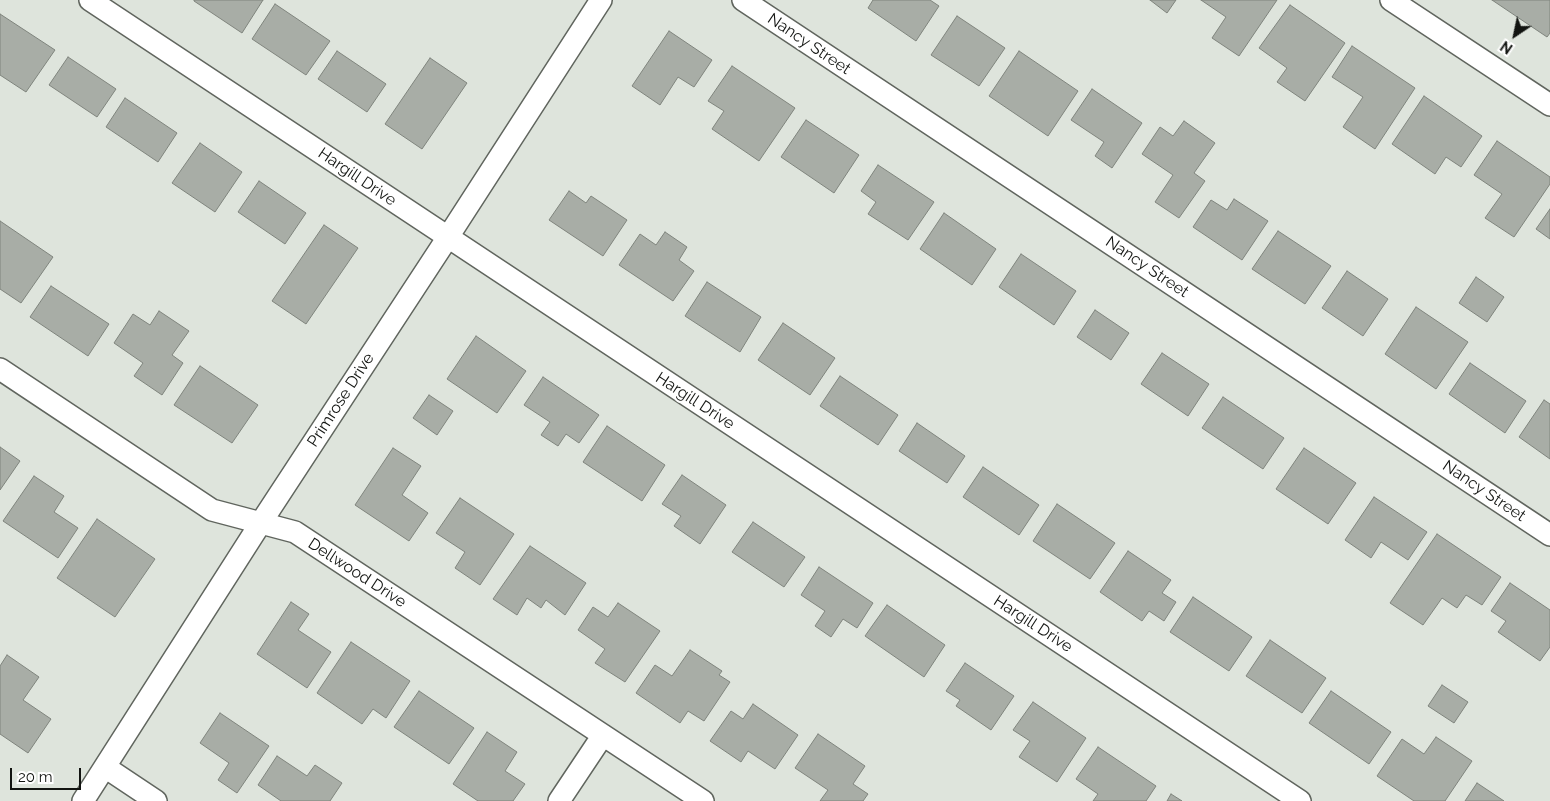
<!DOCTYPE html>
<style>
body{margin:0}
#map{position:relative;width:1550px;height:801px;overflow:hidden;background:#dee4dc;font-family:Raleway,sans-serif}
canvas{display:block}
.north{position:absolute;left:1490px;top:10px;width:50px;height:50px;-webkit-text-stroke:4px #fff;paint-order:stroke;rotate:214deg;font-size:14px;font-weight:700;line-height:20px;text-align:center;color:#121411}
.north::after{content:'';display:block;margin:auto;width:18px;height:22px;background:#121411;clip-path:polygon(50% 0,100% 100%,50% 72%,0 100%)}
.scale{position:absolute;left:10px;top:768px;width:71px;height:22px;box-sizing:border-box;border:2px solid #121411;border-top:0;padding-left:6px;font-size:15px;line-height:18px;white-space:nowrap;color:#121411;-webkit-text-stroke:4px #fff;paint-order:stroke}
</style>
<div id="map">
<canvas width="1550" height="801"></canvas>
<div class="north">N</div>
<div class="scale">20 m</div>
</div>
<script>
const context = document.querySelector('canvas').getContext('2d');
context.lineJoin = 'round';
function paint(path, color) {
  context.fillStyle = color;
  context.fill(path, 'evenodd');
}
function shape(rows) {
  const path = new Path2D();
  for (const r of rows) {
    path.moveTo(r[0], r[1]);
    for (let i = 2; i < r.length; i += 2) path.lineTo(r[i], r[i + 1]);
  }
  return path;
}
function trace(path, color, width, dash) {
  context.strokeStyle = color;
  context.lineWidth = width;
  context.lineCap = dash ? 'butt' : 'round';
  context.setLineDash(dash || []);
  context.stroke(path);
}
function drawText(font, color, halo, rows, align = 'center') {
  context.font = font + ' Raleway,sans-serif';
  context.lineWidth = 4;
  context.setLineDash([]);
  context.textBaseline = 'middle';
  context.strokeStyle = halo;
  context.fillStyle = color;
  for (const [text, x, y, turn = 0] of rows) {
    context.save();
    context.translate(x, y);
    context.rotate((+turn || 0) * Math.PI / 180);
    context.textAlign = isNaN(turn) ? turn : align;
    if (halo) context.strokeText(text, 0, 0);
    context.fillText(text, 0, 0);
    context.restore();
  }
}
const building = shape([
 [263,0,242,33,194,1,194,0,263,0],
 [873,0,930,0,939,6,916,41,868,8,873,0],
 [1150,0,1176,0,1167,13,1150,0],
 [1201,0,1277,0,1239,56,1212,38,1226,17,1201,0],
 [1492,0,1550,0,1550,33,1547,37,1492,0],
 [275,4,330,41,306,75,252,39,275,4],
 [1290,5,1345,43,1305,101,1277,82,1287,68,1259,48,1290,5],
 [0,14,55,50,26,92,0,75,0,14],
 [957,16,1005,48,979,86,931,55,957,16],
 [669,31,712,60,694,87,678,77,660,105,632,86,669,31],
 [1352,46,1415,88,1375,149,1343,127,1363,97,1332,77,1352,46],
 [337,51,386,84,367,112,318,79,337,51],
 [1019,51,1078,91,1048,136,989,96,1019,51],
 [68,57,116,89,97,117,49,85,68,57],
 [430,58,467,83,422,149,385,124,430,58],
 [732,66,795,108,759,161,712,129,724,111,708,101,732,66],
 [1092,89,1142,123,1112,168,1095,156,1104,142,1071,120,1092,89],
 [1424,96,1482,136,1461,167,1446,157,1435,174,1392,144,1424,96],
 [125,98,177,133,158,162,106,127,125,98],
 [806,120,859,155,834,193,781,157,806,120],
 [1184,121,1215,143,1194,173,1205,181,1179,218,1155,202,1173,175,1142,154,1160,127,1173,136,1184,121],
 [1497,141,1550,177,1550,184,1514,237,1485,218,1502,194,1474,175,1497,141],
 [200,143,242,172,215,212,172,183,200,143],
 [878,165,934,202,908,240,868,214,876,202,861,191,878,165],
 [259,181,306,213,285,244,238,212,259,181],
 [569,191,586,203,591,196,627,220,603,256,549,220,569,191],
 [1234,199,1268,221,1242,260,1193,227,1211,200,1227,210,1234,199],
 [1550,209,1550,239,1536,229,1550,209],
 [944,213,996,249,972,285,920,249,944,213],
 [0,221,53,257,21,303,0,289,0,221],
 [324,225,358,248,306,324,272,301,324,225],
 [1278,231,1331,266,1305,304,1252,269,1278,231],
 [665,232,687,247,679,260,694,271,673,301,619,265,640,234,656,245,665,232],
 [1021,254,1076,291,1054,325,999,287,1021,254],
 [1347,271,1388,299,1363,336,1322,308,1347,271],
 [1476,277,1504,297,1487,322,1459,303,1476,277],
 [707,282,761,317,740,352,685,316,707,282],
 [51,286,109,324,88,356,30,317,51,286],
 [1416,307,1468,342,1436,389,1385,354,1416,307],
 [1095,310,1129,333,1111,360,1077,337,1095,310],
 [159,311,189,331,172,355,183,363,162,395,134,376,143,363,114,343,133,314,150,325,159,311],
 [783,323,835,358,810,395,758,360,783,323],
 [476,336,526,371,497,413,447,379,476,336],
 [1162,353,1209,384,1188,416,1141,384,1162,353],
 [1470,363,1526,401,1505,433,1449,394,1470,363],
 [200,366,258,405,232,443,174,405,200,366],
 [840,376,898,415,878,445,820,406,840,376],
 [543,377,599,415,579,443,566,434,558,446,541,435,550,422,524,405,543,377],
 [429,395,453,411,437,435,413,418,429,395],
 [1223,397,1284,438,1263,469,1202,428,1223,397],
 [1544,400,1550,404,1550,459,1519,437,1544,400],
 [917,423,965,456,947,483,899,451,917,423],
 [607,426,665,465,642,501,583,462,607,426],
 [0,447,20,461,0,490,0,447],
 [393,448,421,466,402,495,428,513,409,541,355,505,393,448],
 [1304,448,1356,483,1328,524,1276,489,1304,448],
 [983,467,1039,505,1019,535,963,497,983,467],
 [682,475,726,505,700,544,674,526,681,516,662,504,682,475],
 [34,476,64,496,54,512,78,528,58,558,3,521,34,476],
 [1374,497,1427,532,1408,560,1381,542,1371,558,1345,540,1374,497],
 [460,498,514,534,480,585,455,568,465,552,436,533,460,498],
 [1057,504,1115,543,1090,579,1033,541,1057,504],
 [97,519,155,559,115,617,57,578,97,519],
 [753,522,805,557,784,587,732,552,753,522],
 [1437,534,1501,577,1482,605,1466,595,1457,608,1442,598,1423,625,1390,603,1437,534],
 [530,546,586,583,565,615,546,600,541,608,527,598,517,615,493,599,530,546],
 [1128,551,1171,580,1162,593,1176,602,1164,621,1149,611,1142,621,1100,592,1128,551],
 [819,567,873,603,857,628,843,619,831,637,815,626,825,611,801,595,819,567],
 [1510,583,1550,610,1550,647,1540,661,1498,632,1506,621,1491,611,1510,583],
 [1193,597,1252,637,1229,671,1170,632,1193,597],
 [291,602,309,614,298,630,331,652,307,688,257,654,291,602],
 [618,603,660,631,625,682,595,663,605,649,578,630,593,607,608,617,618,603],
 [887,605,945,645,924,677,865,636,887,605],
 [1270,640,1326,678,1302,713,1246,676,1270,640],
 [351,642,410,681,386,718,373,709,362,724,317,693,351,642],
 [690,650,722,671,719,675,730,682,704,721,688,711,680,723,636,693,655,665,672,676,690,650],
 [7,655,39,677,23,700,51,719,28,753,0,734,0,666,7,655],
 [965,663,1014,696,991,730,956,706,960,700,946,691,965,663],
 [1442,685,1468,702,1454,723,1428,706,1442,685],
 [419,691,474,728,449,764,394,727,419,691],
 [1331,691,1391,732,1369,764,1309,723,1331,691],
 [1033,702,1086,738,1057,782,1019,757,1030,741,1013,730,1033,702],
 [753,704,798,735,775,769,748,751,741,762,710,741,731,711,743,719,753,704],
 [220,713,269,746,237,793,218,780,229,763,200,743,220,713],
 [487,732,517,752,505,771,525,784,513,801,478,801,453,784,487,732],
 [818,734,865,766,853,784,868,794,863,801,820,801,828,790,795,768,818,734],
 [1436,737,1472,761,1445,801,1414,801,1377,776,1402,739,1424,754,1436,737],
 [1098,747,1156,786,1146,801,1093,801,1098,794,1076,779,1098,747],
 [277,756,307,776,315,765,342,783,330,801,281,801,258,785,277,756],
 [1477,783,1504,801,1465,801,1477,783],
 [1171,794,1182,801,1167,801,1171,794]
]);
const minor = shape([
 [90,0,1300,801],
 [743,0,1550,535],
 [1391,0,1550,105],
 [0,369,212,510,295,532,703,801],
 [105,767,156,801],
 [83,801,260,524,448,237,601,0],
 [559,801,603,735]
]);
const streetNames = [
 ["Nancy Street",809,44,34],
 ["Hargill Drive",357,177,34],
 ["Nancy Street",1147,267,34],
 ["Primrose Drive",341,400,-57],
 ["Hargill Drive",695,401,33],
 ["Nancy Street",1484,491,34],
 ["Dellwood Drive",357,573,33],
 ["Hargill Drive",1033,624,33]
];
paint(building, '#a8ada6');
trace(building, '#7f847d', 1);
trace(minor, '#60655e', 24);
trace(minor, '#fff', 21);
drawText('16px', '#121411', '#fff', streetNames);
</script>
